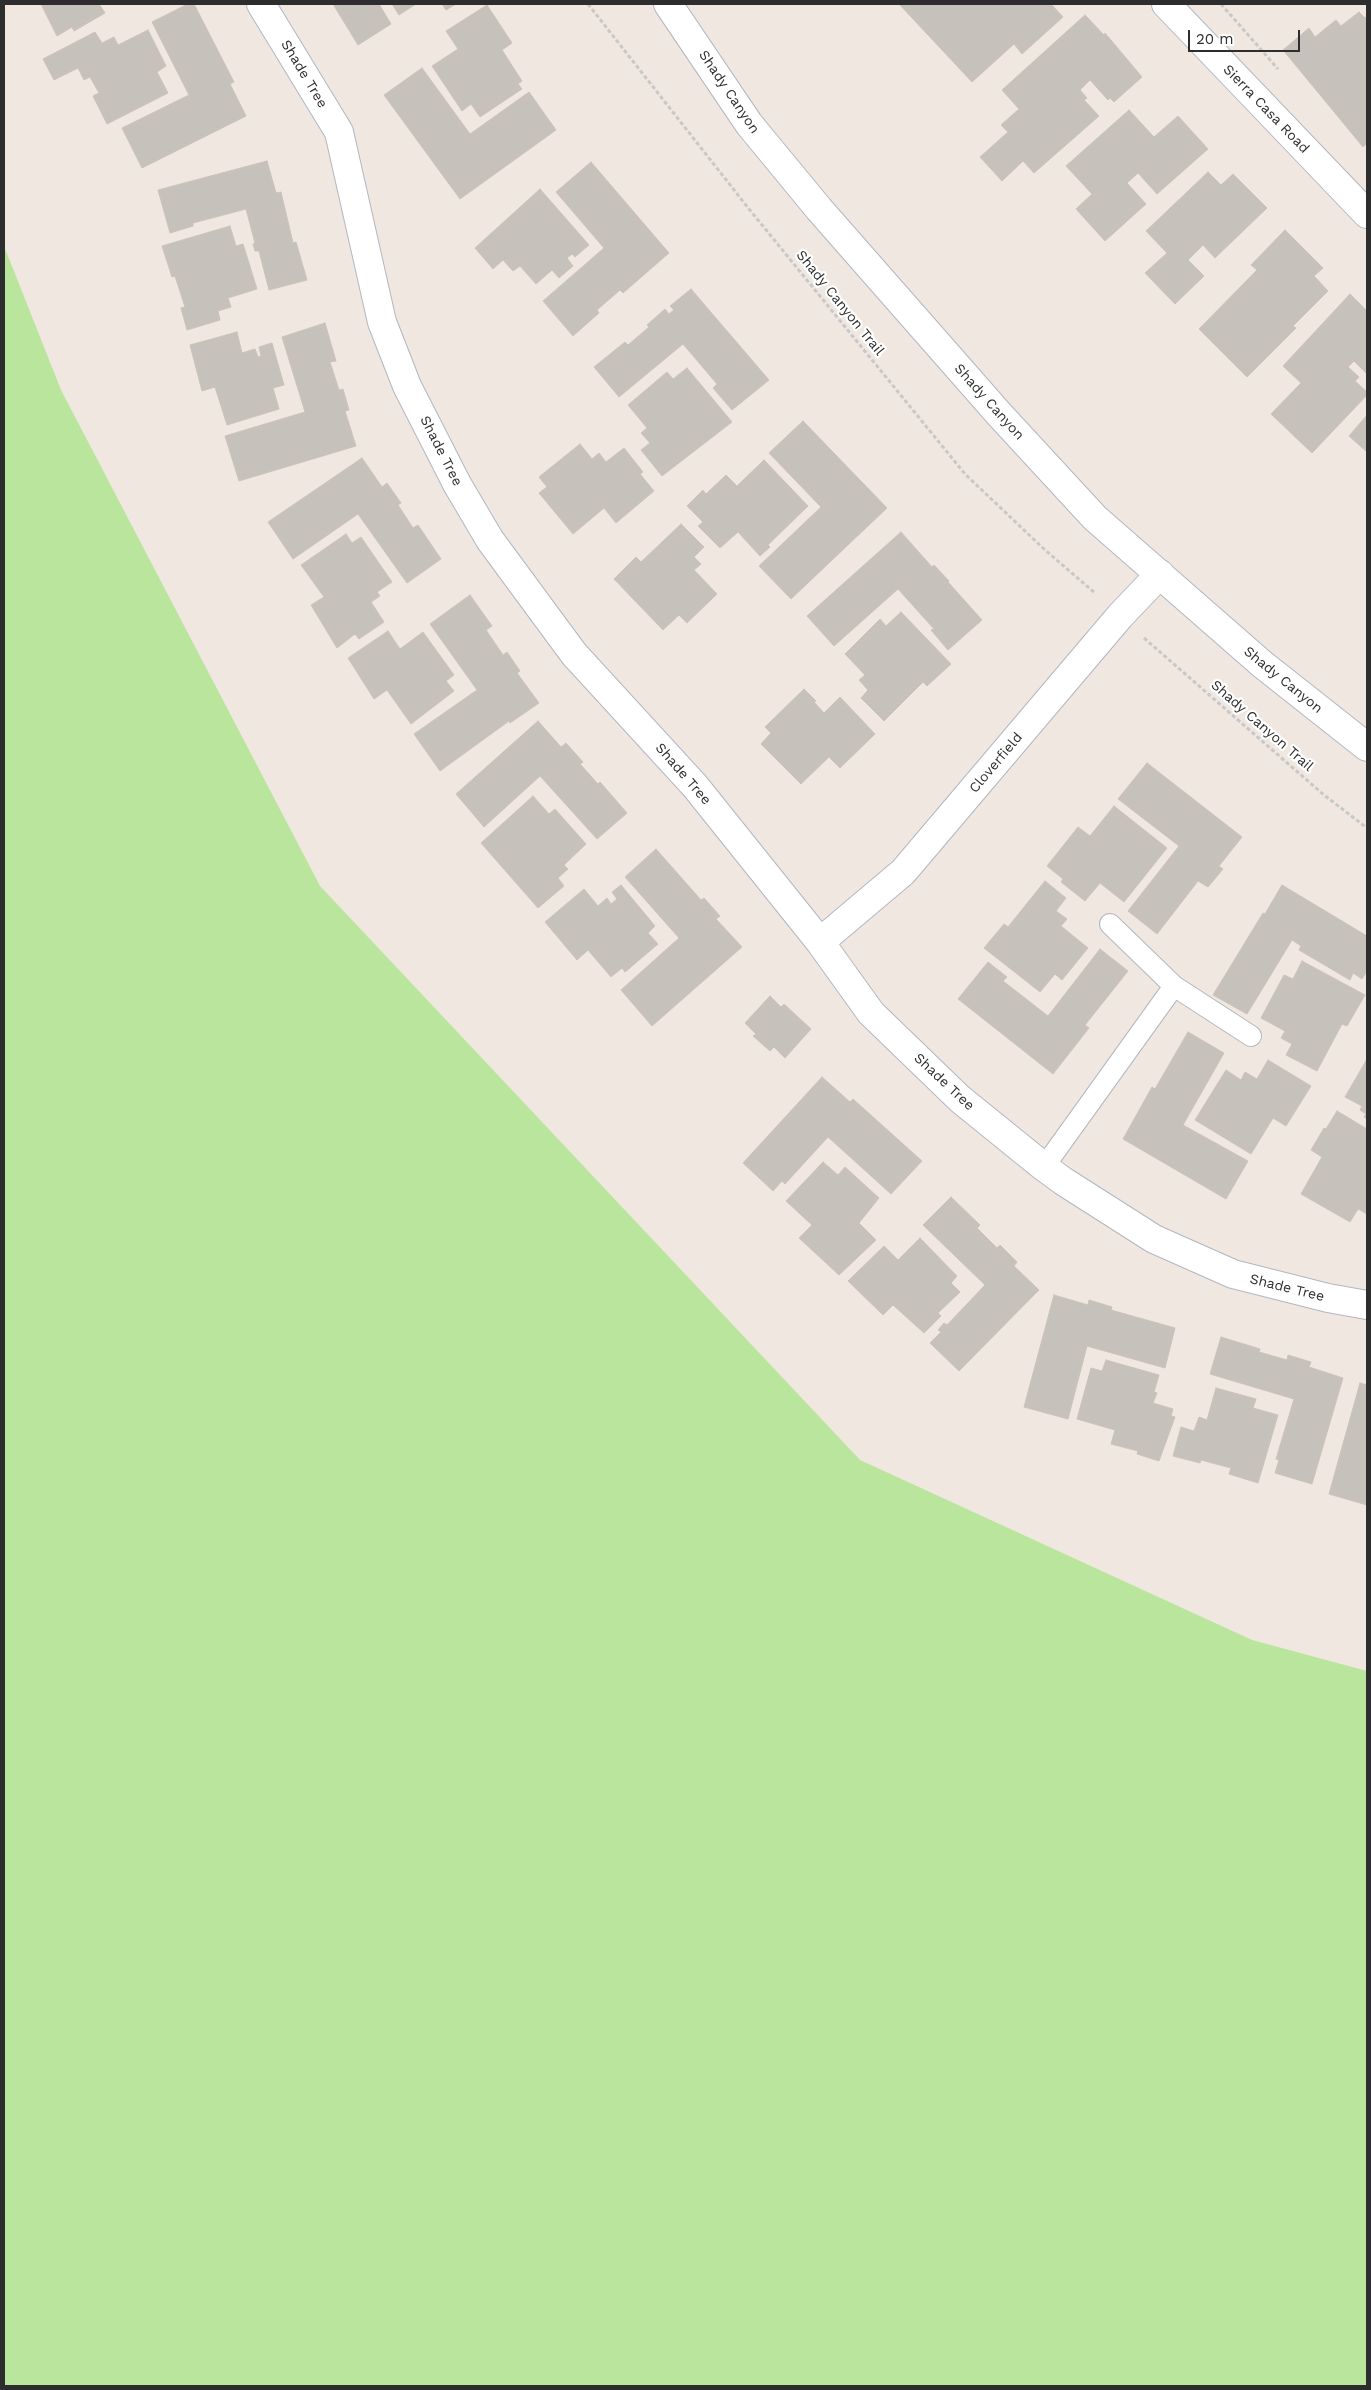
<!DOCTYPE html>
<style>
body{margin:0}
#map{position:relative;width:1371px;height:2390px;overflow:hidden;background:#efe7e0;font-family:"Work Sans",sans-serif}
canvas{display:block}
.frame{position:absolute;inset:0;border:5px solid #2d2d2d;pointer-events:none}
.scale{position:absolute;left:1188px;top:30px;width:112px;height:22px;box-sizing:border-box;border:2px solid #2d2d2d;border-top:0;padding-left:6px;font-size:15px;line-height:18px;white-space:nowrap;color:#2d2d2d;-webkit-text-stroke:4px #fff;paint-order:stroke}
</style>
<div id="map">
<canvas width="1371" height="2390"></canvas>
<div class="frame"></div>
<div class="scale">20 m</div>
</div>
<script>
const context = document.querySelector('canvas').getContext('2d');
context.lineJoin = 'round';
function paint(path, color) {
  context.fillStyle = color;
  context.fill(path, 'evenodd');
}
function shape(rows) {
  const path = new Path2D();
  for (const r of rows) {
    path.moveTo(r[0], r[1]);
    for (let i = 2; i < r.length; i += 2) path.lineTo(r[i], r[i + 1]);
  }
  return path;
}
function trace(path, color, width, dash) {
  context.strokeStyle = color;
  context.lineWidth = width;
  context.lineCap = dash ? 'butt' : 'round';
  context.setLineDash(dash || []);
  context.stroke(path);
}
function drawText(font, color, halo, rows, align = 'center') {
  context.font = font + ' "Work Sans",sans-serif';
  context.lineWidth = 4.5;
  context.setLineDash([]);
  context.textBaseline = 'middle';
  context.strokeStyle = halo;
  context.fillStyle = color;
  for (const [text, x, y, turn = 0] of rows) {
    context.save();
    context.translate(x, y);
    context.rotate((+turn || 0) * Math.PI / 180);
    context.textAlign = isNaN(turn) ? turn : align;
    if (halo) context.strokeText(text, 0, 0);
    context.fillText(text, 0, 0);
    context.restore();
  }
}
const green = shape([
 [4,246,61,390,320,886,860,1460,1252,1640,1367,1671,1367,2386,4,2386]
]);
const building = shape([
 [41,4,99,4,105,13,74,31,72,27,57,36,41,4],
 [188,4,194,4,234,82,230,84,246,116,142,168,122,128,189,95,152,22,188,4],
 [333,4,379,4,391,24,358,45,333,4],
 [392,4,416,4,399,15,392,4],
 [442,4,456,4,446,10,442,4],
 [899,4,1051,4,1063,17,1022,54,1014,44,972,82,899,4],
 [487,5,512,43,502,50,522,81,518,84,522,89,480,117,471,104,462,111,432,66,458,49,446,31,487,5],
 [1359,12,1365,18,1367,17,1367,143,1363,147,1283,50,1309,28,1315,37,1336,20,1341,26,1359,12],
 [1085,15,1104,35,1105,33,1142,77,1114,102,1110,98,1108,100,1090,80,1080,90,1087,98,1084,100,1099,116,1034,173,1023,161,1002,181,980,157,1008,132,1001,125,1019,109,1002,90,1085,15],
 [148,30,166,66,157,72,168,93,107,124,93,96,99,93,90,77,84,80,78,68,54,80,43,59,95,32,102,43,114,37,118,45,148,30],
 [422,68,470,134,529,92,556,130,460,199,384,95,422,68],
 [1129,110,1154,137,1178,116,1208,149,1157,194,1138,173,1127,183,1146,204,1105,241,1076,209,1092,194,1066,166,1129,110],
 [267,161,276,193,281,192,293,243,296,242,307,280,269,290,259,251,255,251,253,244,255,243,246,209,193,223,193,226,170,233,158,190,267,161],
 [591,162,669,253,623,293,620,290,597,310,599,313,573,336,543,301,604,248,556,192,591,162],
 [1208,172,1221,185,1233,174,1267,208,1215,258,1203,245,1188,260,1204,276,1175,304,1145,273,1167,253,1146,231,1208,172],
 [540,189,589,245,575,257,572,254,567,258,573,266,559,278,552,270,536,284,520,266,513,271,503,260,493,269,475,248,540,189],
 [230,226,236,246,243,244,257,289,228,298,231,307,218,311,220,320,187,330,181,308,185,307,175,276,172,277,162,246,230,226],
 [1285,230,1323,268,1314,276,1328,291,1293,326,1296,328,1247,377,1199,329,1257,270,1251,265,1285,230],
 [691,289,769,380,732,410,713,388,717,384,683,344,619,397,594,367,625,342,628,345,649,327,647,325,665,309,669,314,674,310,670,306,691,289],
 [1350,294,1367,311,1367,374,1354,361,1348,367,1359,377,1355,381,1367,392,1367,395,1312,453,1271,414,1301,383,1283,366,1350,294],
 [325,323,336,361,330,362,339,390,343,389,349,410,345,411,356,446,239,481,225,436,305,412,282,337,325,323],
 [237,332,242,353,255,349,258,357,261,356,259,347,272,343,284,385,273,388,279,409,227,425,215,387,202,391,190,345,237,332],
 [687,368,732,422,662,476,641,450,650,443,641,433,647,428,628,405,667,372,673,379,687,368],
 [1367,415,1367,452,1349,436,1367,415],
 [803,421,887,508,791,599,759,566,821,507,769,453,803,421],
 [580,444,592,459,599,453,606,462,624,448,643,472,640,474,654,491,616,523,604,508,573,534,539,493,547,487,539,477,580,444],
 [362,458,382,487,387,483,401,503,398,505,413,528,418,525,441,559,407,583,358,514,293,559,268,522,362,458],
 [764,460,808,506,768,545,770,547,760,556,738,532,720,548,698,526,703,522,687,506,703,490,706,494,726,475,737,486,764,460],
 [681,524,704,547,694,557,701,564,694,570,717,594,687,623,679,615,663,630,614,579,636,557,641,562,681,524],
 [901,532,932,567,934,565,949,581,948,582,982,620,948,650,931,630,934,629,898,589,834,646,807,616,901,532],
 [346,534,352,543,361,537,392,582,377,592,380,596,371,602,384,622,359,639,355,634,337,648,311,605,324,597,301,565,346,534],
 [470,595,492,626,486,630,503,655,507,652,520,671,517,673,539,703,510,723,509,721,440,771,414,734,477,690,430,624,470,595],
 [901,612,951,664,927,686,923,682,884,721,861,698,868,690,859,680,865,675,845,654,880,619,886,626,901,612],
 [388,631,400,649,423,632,454,675,446,681,454,691,411,724,387,690,374,699,348,658,388,631],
 [804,689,816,701,814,702,824,713,840,697,875,734,840,768,829,757,801,784,761,744,771,733,765,727,804,689],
 [538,721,561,747,566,743,583,762,580,764,598,784,600,782,627,813,597,839,540,776,484,827,456,794,538,721],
 [1147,763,1242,837,1219,866,1223,869,1208,887,1198,881,1157,934,1128,911,1179,846,1118,799,1147,763],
 [533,796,549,814,555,809,586,844,564,865,568,869,558,878,564,886,538,908,481,843,533,796],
 [1114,806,1167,848,1124,902,1100,883,1085,901,1061,882,1063,879,1047,866,1078,827,1090,836,1114,806],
 [656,849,701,900,704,898,720,916,716,919,742,947,652,1026,621,990,679,938,625,877,656,849],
 [1045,881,1066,898,1056,911,1067,919,1061,926,1088,948,1062,980,1055,974,1040,992,984,948,1004,924,1008,927,1045,881],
 [621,885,655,926,648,933,658,944,625,972,622,968,611,977,588,950,577,960,545,922,584,889,598,906,607,898,611,904,617,899,612,892,621,885],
 [1282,885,1367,936,1367,971,1362,979,1353,973,1350,980,1299,950,1301,946,1292,940,1247,1014,1213,995,1263,913,1265,914,1282,885],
 [1100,949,1128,971,1085,1025,1089,1028,1053,1074,958,999,988,962,1007,977,1003,981,1048,1016,1100,949],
 [1302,961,1365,995,1347,1026,1342,1024,1317,1071,1286,1055,1292,1044,1281,1038,1285,1031,1261,1018,1284,975,1293,979,1302,961],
 [770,996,781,1007,784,1004,811,1029,785,1058,774,1047,770,1051,753,1036,756,1034,745,1023,770,996],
 [1188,1032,1224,1053,1183,1125,1248,1161,1226,1199,1123,1139,1152,1087,1155,1089,1188,1032],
 [1367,1059,1367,1119,1364,1117,1366,1114,1360,1110,1362,1106,1345,1097,1367,1059],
 [1268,1060,1311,1086,1286,1126,1273,1118,1251,1154,1195,1120,1226,1070,1241,1080,1245,1072,1257,1079,1268,1060],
 [822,1077,850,1102,853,1099,922,1161,891,1194,828,1137,785,1184,782,1181,773,1191,743,1163,822,1077],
 [1337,1111,1367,1129,1367,1214,1358,1209,1350,1222,1301,1194,1322,1157,1311,1150,1324,1128,1326,1129,1337,1111],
 [823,1162,838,1175,845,1167,879,1198,859,1223,876,1240,839,1275,799,1238,812,1225,786,1201,823,1162],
 [951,1197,980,1225,977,1228,997,1248,1000,1245,1017,1262,1014,1266,1039,1290,959,1371,930,1343,941,1332,938,1330,944,1323,947,1325,985,1285,923,1225,951,1197],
 [920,1238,957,1276,951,1283,960,1292,938,1313,941,1316,924,1333,893,1305,883,1315,848,1281,884,1246,898,1260,920,1238],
 [1054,1295,1088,1305,1089,1300,1112,1307,1111,1310,1175,1328,1165,1368,1087,1346,1068,1419,1024,1407,1054,1295],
 [1221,1337,1260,1349,1259,1352,1287,1360,1288,1355,1311,1362,1309,1367,1343,1378,1312,1484,1275,1473,1279,1460,1276,1459,1294,1399,1210,1374,1221,1337],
 [1106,1360,1159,1375,1154,1392,1157,1393,1153,1403,1173,1409,1171,1416,1175,1417,1159,1461,1137,1454,1138,1451,1111,1444,1115,1430,1077,1419,1091,1368,1102,1371,1106,1360],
 [1360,1383,1367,1385,1367,1505,1329,1494,1360,1383],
 [1216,1388,1256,1399,1253,1408,1278,1415,1258,1483,1229,1474,1231,1468,1201,1460,1200,1463,1173,1456,1181,1427,1194,1431,1199,1417,1207,1420,1216,1388]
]);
const path = shape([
 [588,4,749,209,965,474,1044,549,1095,593],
 [1221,4,1278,69],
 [1144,638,1324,795,1367,828]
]);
const service = shape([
 [1110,924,1174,986,1251,1036],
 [1044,1167,1174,986]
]);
const minor = shape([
 [261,4,339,132,382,322,407,386,457,484,490,540,574,654,695,786,820,942,871,1013,960,1099,1044,1167,1063,1181,1154,1239,1233,1274,1328,1298,1367,1305],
 [1166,4,1367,214],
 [820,942,903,872,1120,616,1160,574]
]);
const secondary = shape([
 [668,4,749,124,819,209,999,414,1095,518,1262,664,1367,747]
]);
const streetNames = [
 ["Shade Tree",304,74,59],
 ["Shady Canyon",729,92,56],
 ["Sierra Casa Road",1266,109,46],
 ["Shady Canyon Trail",840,303,51],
 ["Shady Canyon",989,402,48],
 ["Shade Tree",441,451,63],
 ["Shady Canyon",1283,680,39],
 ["Shady Canyon Trail",1262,726,41],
 ["Cloverfield",996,763,-50],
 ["Shade Tree",683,774,49],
 ["Shade Tree",944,1082,43],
 ["Shade Tree",1287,1288,14]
];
paint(green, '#b9e59c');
paint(building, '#c7c1bc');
trace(building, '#cac3b9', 1);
trace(service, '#b3b7c0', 22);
trace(minor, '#b3b7c0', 30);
trace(secondary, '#b3b7c0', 30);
trace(path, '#c8c8c8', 3, [4, 2.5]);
trace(service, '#fff', 20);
trace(minor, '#fff', 28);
trace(secondary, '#fff', 28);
drawText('14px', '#2d2d2d', '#fff', streetNames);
</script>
